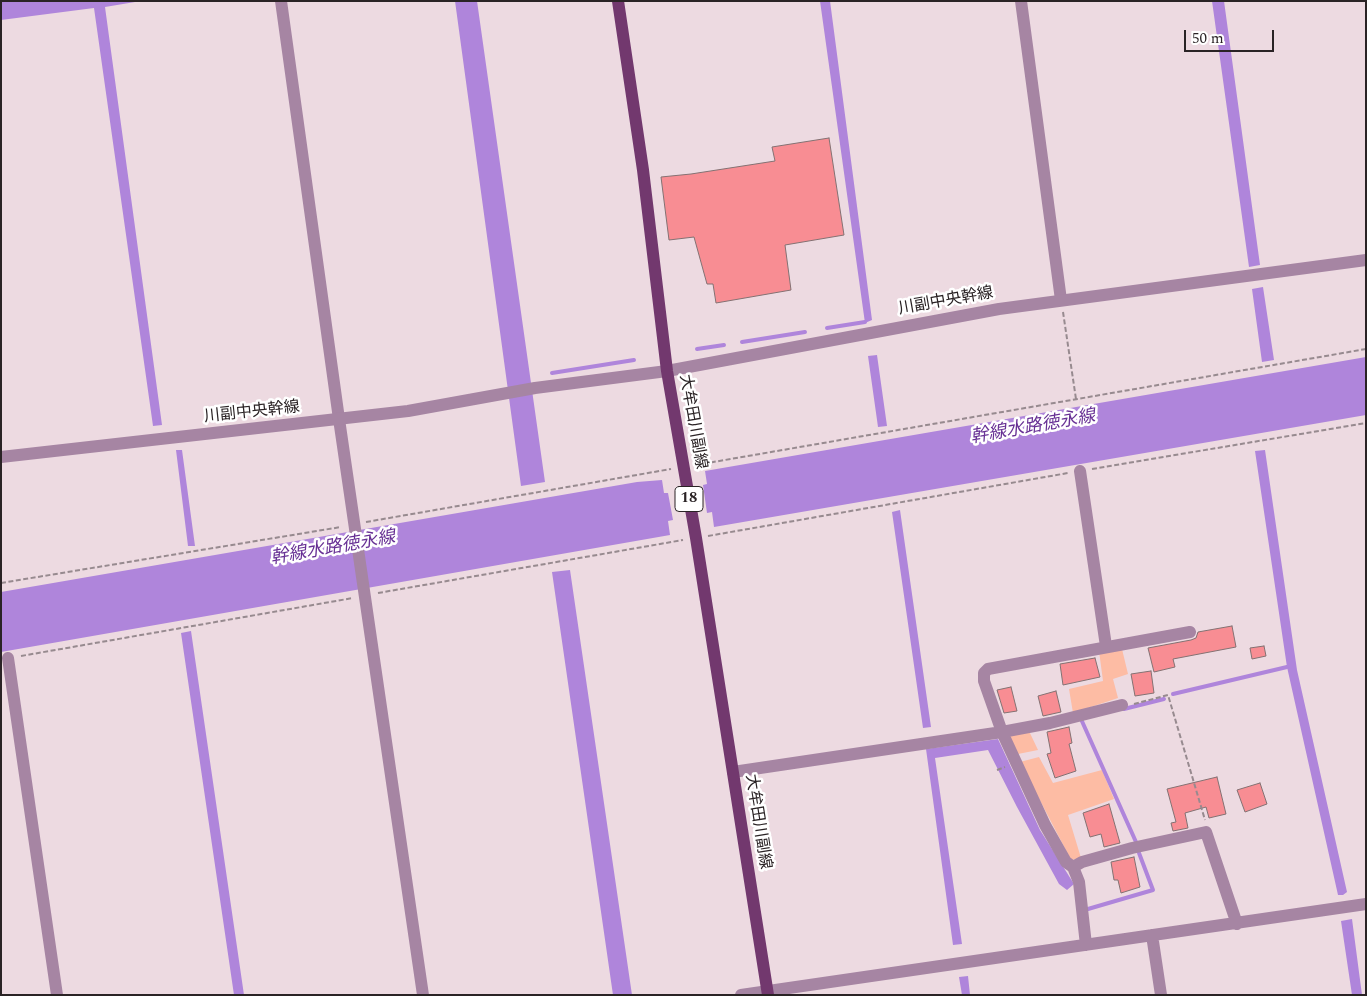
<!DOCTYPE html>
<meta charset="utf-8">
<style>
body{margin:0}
#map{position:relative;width:1367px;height:996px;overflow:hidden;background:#eddae1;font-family:Spectral,serif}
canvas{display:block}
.frame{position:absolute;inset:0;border:2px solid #2a2325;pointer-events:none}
.scale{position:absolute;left:1184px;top:30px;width:90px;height:22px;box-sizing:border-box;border:2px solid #2a2325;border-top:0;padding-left:6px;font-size:15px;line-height:18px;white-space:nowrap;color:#2a2325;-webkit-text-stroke:4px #fff;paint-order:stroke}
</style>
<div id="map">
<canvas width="1367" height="996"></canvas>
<div class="frame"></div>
<div class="scale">50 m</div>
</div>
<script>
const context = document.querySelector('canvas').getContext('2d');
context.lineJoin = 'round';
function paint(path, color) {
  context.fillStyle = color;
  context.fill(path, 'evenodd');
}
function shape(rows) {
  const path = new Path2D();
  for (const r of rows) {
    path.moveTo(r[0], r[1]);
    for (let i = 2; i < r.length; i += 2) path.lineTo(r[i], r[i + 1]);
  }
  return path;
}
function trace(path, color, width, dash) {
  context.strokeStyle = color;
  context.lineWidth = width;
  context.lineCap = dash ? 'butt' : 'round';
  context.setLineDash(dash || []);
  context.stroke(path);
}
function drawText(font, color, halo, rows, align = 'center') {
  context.font = font + ' Spectral,"Noto Sans JP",serif';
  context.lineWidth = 5;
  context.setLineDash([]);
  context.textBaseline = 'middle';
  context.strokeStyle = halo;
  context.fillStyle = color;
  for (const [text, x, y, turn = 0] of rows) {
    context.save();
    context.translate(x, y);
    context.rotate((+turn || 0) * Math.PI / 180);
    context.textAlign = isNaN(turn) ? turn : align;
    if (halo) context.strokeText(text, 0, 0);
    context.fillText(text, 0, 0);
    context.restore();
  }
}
const green = shape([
 [1122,649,1128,674,1113,679,1118,698,1073,713,1069,689,1103,681,1099,651],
 [1029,731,1038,750,1018,754,1009,736],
 [1039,757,1053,783,1102,770,1114,799,1068,815,1081,858,1071,860,1020,762]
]);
const water = shape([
 [1,1,141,1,105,7,162,425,153,426,94,8,1,20],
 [455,1,477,1,545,482,521,486],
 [820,1,830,1,872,320,865,323],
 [1212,1,1224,1,1260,265,1249,267],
 [1263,287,1274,360,1262,362,1252,289],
 [877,355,887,426,878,427,868,356],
 [1366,357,1366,415,714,527,712,512,707,513,703,485,707,484,705,471],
 [176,450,182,450,195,546,188,546],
 [1265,450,1297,670,1347,892,1343,895,1338,895,1287,667,1255,451],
 [662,480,664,493,668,493,673,520,668,521,670,535,1,652,1,592,637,482],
 [900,510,931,727,923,728,892,512],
 [570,570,632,995,613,995,552,572],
 [191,631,244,995,234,995,181,633],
 [998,739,1040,830,1074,884,1067,890,1059,884,1017,807,988,750,935,758,962,944,953,945,926,749],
 [1352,919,1362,995,1352,995,1341,921],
 [968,976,970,995,962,995,959,977]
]);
const stream = shape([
 [827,328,865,322],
 [742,342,805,332],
 [697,349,724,345],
 [552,373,634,360],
 [1173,694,1287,667],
 [1124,709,1164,699],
 [1081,719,1136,842],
 [1088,909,1153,890,1139,853]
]);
const building = shape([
 [829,138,844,235,785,245,791,290,716,303,713,284,707,284,694,237,669,240,661,177,691,174,775,161,772,147,829,138],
 [1232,626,1236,647,1173,659,1175,667,1154,672,1148,648,1191,640,1196,638,1198,632,1232,626],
 [1264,646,1266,656,1252,659,1250,648,1264,646],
 [1095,658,1100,677,1063,685,1060,664,1095,658],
 [1151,671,1154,693,1135,696,1131,674,1151,671],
 [1011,687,1017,711,1004,713,997,690,1011,687],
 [1056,691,1061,712,1043,716,1038,696,1056,691],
 [1069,727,1072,743,1069,744,1076,771,1055,778,1047,754,1051,753,1047,732,1069,727],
 [1217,777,1226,814,1209,818,1206,807,1185,813,1188,828,1173,831,1171,823,1176,822,1167,789,1217,777],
 [1260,783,1267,804,1245,812,1237,790,1260,783],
 [1109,804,1120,843,1104,847,1101,834,1090,837,1083,813,1109,804],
 [1134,857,1140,887,1121,893,1118,880,1114,880,1111,862,1134,857]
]);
const path = shape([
 [1063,312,1076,399],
 [696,465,1366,349],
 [1092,469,1366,423],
 [366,522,671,469],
 [708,536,1068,473],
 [1,583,341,527],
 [378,593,683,540],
 [21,656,353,598],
 [1134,704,1168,695,1205,820],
 [997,770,1005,767]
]);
const minor = shape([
 [281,1,339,419,423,995],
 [1021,1,1061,300],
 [1080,471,1106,646],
 [8,658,57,995],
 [1122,705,1050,723,1002,732,984,681,984,673,988,669,1190,632],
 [733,772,1002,732,1045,825,1066,862,1073,867,1079,882,1086,945],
 [1073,867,1082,862,1132,848,1206,832,1237,924],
 [1152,935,1161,995],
 [741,995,1366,904]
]);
const tertiary = shape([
 [1,457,408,411,535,388,667,371,999,309,1366,260]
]);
const primary = shape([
 [618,1,643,170,667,371,696,538,768,995]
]);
const shields = [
 [689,499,28]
];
const shieldNames = [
 ["18",689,499]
];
const streetNames = [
 ["川副中央幹線",946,302,-10],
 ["川副中央幹線",252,413,-6],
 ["大牟田川副線",692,422,80],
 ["大牟田川副線",757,822,81]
];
const waterNames = [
 ["幹線水路徳永線",1033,428,-10],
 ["幹線水路徳永線",333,549,-10]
];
paint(green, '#fdbca4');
paint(water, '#af85db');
trace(stream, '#af85db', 4);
paint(building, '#f88d93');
trace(building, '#837172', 1);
trace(path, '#978a8f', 2, [5, 2.5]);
trace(minor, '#a685a3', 12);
trace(tertiary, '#a685a3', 12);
trace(primary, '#72386e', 12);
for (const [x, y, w] of shields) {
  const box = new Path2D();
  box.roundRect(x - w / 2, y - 12.5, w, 25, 4);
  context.fillStyle = '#fff';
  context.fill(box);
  trace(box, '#2a2325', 1);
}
drawText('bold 15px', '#2a2325', null, shieldNames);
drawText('16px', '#2a2325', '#fff', streetNames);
drawText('italic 18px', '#673094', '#fff', waterNames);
</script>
